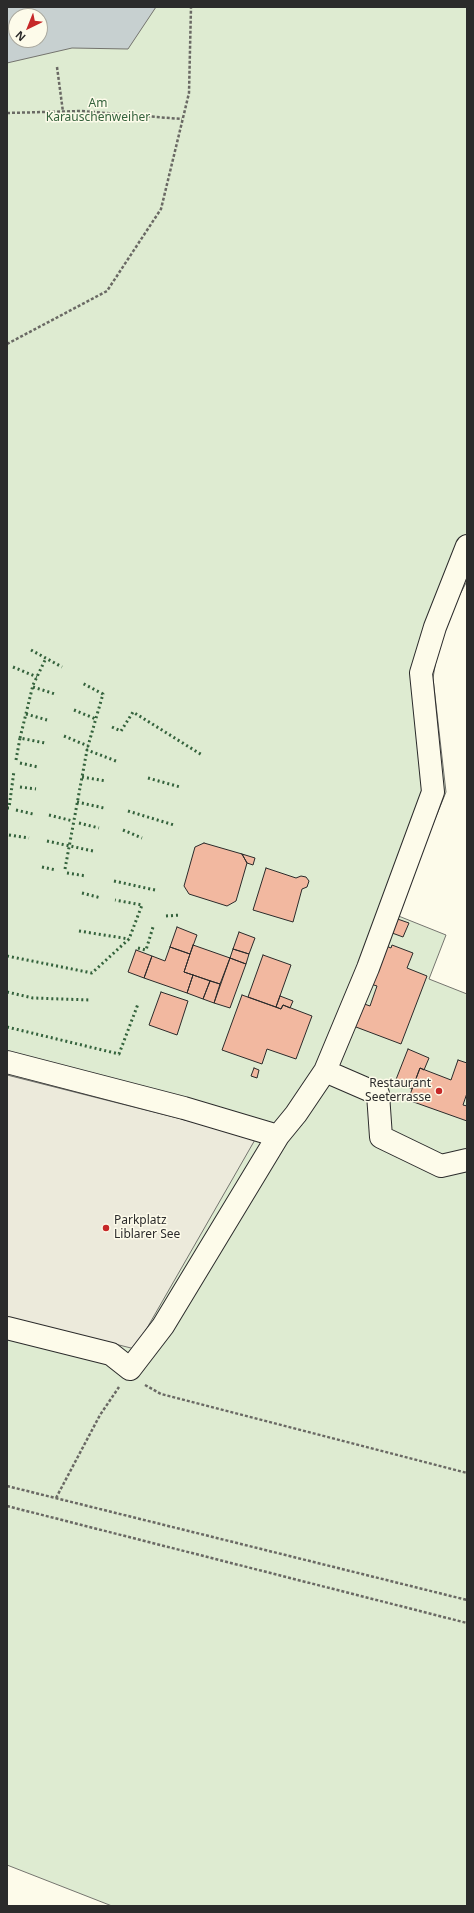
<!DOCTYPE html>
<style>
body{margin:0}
#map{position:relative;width:474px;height:1913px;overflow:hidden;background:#fdfbea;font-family:"Noto Sans",sans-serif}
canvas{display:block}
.frame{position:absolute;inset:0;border:8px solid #2b2b2b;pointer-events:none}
.north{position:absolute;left:8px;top:8px;width:40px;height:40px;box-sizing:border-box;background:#fdfbea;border:1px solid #a9a89e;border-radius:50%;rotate:223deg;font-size:11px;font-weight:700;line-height:16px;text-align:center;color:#2b2b2b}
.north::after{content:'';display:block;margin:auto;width:14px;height:18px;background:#c62828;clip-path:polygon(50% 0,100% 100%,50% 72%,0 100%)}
</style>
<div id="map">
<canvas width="474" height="1913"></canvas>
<div class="frame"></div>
<div class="north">N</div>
</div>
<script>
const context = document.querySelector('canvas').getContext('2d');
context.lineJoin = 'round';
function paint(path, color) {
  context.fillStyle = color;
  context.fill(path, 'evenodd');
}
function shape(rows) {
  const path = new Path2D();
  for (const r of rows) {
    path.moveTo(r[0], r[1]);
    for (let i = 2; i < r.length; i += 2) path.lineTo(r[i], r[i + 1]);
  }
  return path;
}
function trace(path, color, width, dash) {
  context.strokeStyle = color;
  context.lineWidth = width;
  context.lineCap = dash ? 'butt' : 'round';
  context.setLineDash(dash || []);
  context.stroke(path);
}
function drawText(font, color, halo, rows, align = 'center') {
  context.font = font + ' "Noto Sans",sans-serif';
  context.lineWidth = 3;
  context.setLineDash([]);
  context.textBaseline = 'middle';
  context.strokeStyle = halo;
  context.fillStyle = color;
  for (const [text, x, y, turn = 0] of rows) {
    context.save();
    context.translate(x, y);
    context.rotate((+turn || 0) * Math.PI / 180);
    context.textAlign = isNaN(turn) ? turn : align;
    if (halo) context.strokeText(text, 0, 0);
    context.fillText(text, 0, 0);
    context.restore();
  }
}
const green = shape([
 [7,7,467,7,467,581,441,631,433,678,446,792,396,915,446,935,429,979,467,994,467,1906,112,1906,7,1865,7,1317,256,1138,7,1075,7,7],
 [16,16,40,16,40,40,16,40,16,16]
]);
const parking = shape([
 [7,1075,256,1138,135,1349,7,1317,7,1075]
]);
const water = shape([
 [7,7,156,7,128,49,72,48,7,63,7,7],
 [16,16,40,16,40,40,16,40,16,16]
]);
const building = shape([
 [204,843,242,854,247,863,236,901,227,906,189,894,184,886,195,847,204,843],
 [242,854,255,858,253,865,247,863,242,854],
 [266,868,296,878,301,876,306,877,309,881,307,887,302,889,293,922,253,910,266,868],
 [389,916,409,923,403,937,384,930,389,916],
 [177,927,197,935,190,954,170,947,177,927],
 [239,932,255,938,249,954,233,949,239,932],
 [379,943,391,948,392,945,413,953,407,968,427,976,401,1044,348,1024,356,1001,370,1006,377,986,364,982,379,943],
 [193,945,230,958,220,984,184,972,193,945],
 [170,947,190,954,184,972,193,975,187,993,144,978,152,956,165,961,170,947],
 [233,949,249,954,246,964,230,958,233,949],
 [136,950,152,956,144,978,128,972,136,950],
 [263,955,291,965,276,1007,248,997,263,955],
 [230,958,246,964,230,1008,214,1003,230,958],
 [193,975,210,981,203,999,187,993,193,975],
 [210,981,220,984,214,1003,203,999,210,981],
 [161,992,188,1001,177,1035,149,1025,161,992],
 [242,995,281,1009,283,1005,312,1016,296,1059,267,1049,262,1064,222,1050,242,995],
 [280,996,293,1001,290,1008,283,1005,281,1009,276,1007,280,996],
 [408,1049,429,1058,424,1070,420,1068,412,1089,395,1082,408,1049],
 [458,1060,467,1063,467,1093,463,1105,467,1106,467,1121,408,1100,420,1068,451,1080,458,1060],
 [254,1068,259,1070,257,1078,251,1076,254,1068]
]);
const path = shape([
 [57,67,63,112],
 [7,113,81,111,182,119],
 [7,344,107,291,161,209,189,93,191,7],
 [145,1385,161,1394,467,1473],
 [7,1486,467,1600],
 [56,1498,100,1415,119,1387],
 [7,1506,467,1623]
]);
const minor = shape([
 [7,1062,184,1108,278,1136],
 [325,1071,378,1094,381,1137,441,1166,467,1160],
 [7,1328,111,1354,130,1369,163,1326,278,1136,296,1114,325,1071,368,968,433,792,421,673,435,627,467,546]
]);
const hedge = shape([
 [31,650,62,667],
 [13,667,37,677],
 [33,687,55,694],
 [74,710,96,719],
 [26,714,47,720],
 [112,727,121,731,133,712,202,755],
 [64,736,88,746,103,694,82,683],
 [20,738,33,685,46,658],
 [16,760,20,738,45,743],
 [20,763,38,767],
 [82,777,106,781],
 [148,778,180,787],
 [20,787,36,789],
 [77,802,104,808],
 [7,808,9,808,14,771],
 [16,810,33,814],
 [128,811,174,825],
 [49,815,73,821],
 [79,823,99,828],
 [123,830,142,838],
 [9,835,29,838],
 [47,841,93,851],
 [42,867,56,870],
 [65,869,87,750,116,761],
 [67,873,86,876],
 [114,881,155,890],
 [82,893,101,898],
 [166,916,180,915],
 [79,931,129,939],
 [138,948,146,950,153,927],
 [7,956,92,973,129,939,142,905,115,900],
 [7,992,33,998,90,1000],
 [7,1027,119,1054,138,1004]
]);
const markers = [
 [439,1091,4,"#c62828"],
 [106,1228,4,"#c62828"]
];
const parkNames = [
 ["Am",98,104],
 ["Karauschenweiher",98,118]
];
const poiNames = [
 ["Restaurant",431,1084],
 ["Seeterrasse",431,1098],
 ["Parkplatz",114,1221,"left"],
 ["Liblarer See",114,1235,"left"]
];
paint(green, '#deebd1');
trace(green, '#74746e', 1);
paint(parking, '#eceadb');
trace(parking, '#74746e', 1);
paint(water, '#c7d0d0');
trace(water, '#74746e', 1);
paint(building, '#f2b8a0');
trace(building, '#2b2b2b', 1);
trace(minor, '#2b2b2b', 24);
trace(path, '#6a6964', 2.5, [3, 2]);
trace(minor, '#fdfbea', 22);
trace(hedge, '#34623c', 3, [2, 3]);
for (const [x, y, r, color] of markers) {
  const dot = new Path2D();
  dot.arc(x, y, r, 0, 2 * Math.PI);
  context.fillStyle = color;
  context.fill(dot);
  trace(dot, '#fdfbea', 1.5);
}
drawText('12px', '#34623c', '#fdfbea', parkNames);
drawText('12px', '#2b2b2b', '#fdfbea', poiNames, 'right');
</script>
